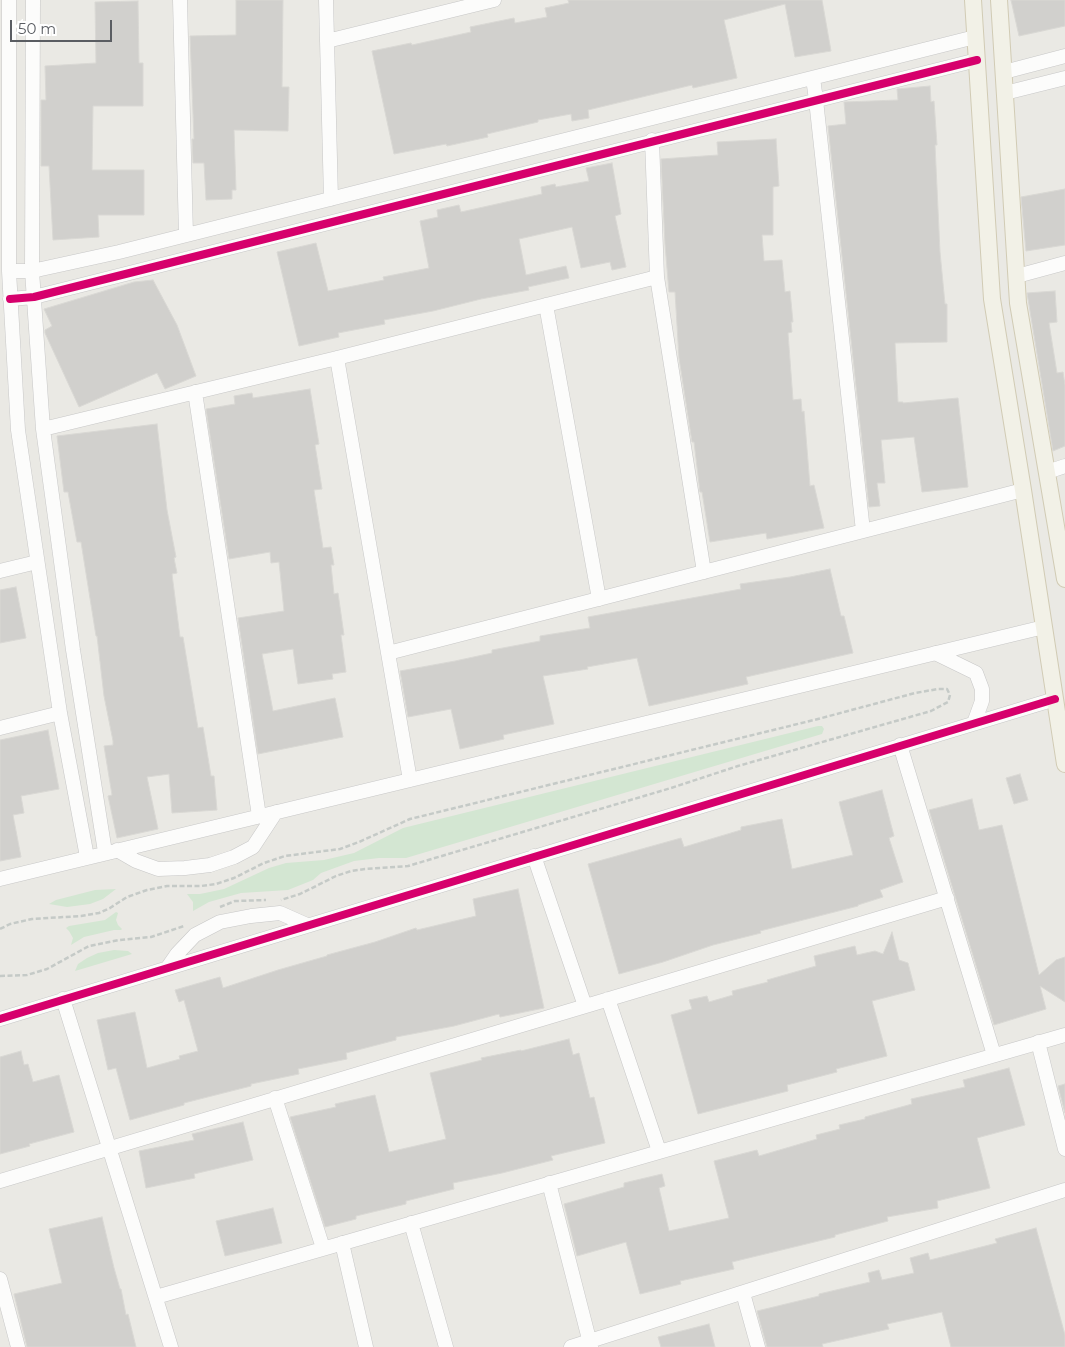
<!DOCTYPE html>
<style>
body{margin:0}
#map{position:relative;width:1065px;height:1347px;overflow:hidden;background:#eae9e4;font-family:Montserrat,sans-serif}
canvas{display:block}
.scale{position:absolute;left:10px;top:20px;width:102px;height:22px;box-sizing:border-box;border:2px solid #5a5d62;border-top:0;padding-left:6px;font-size:15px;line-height:18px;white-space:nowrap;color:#5a5d62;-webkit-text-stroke:4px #fff;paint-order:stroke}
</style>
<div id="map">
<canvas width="1065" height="1347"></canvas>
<div class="scale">50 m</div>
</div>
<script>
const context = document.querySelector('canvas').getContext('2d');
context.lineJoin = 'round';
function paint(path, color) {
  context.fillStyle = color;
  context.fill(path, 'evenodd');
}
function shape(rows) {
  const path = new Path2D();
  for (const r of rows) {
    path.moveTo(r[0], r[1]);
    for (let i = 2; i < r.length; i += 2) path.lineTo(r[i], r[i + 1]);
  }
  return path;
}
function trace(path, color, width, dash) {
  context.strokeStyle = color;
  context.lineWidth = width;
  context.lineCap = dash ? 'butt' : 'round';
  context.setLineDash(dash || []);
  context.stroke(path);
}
const green = shape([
 [818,726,822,726,824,729,822,734,406,858,379,858,354,861,321,873,313,880,288,890,241,893,209,902,193,911,193,902,187,894,200,894,224,889,269,868,286,863,324,860,354,853,403,828],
 [116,889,103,899,90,904,67,907,49,904,56,900,95,890],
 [116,912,118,913,116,920,118,925,122,929,121,930,114,930,84,937,71,945,73,938,69,931,66,928,69,926,105,920],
 [114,950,128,951,132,954,75,971,78,964,87,958,98,953]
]);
const building = shape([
 [236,0,283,0,282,87,289,87,288,131,234,130,236,190,232,190,232,199,206,200,204,163,193,163,192,139,194,139,190,36,236,35,236,0],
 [568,0,822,0,831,51,795,57,785,4,724,20,737,78,693,88,692,85,588,110,589,118,572,121,571,114,538,120,538,122,487,134,488,137,447,146,446,144,394,154,372,51,411,43,412,45,471,32,470,27,514,18,515,23,547,17,545,8,569,3,568,0],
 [1011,0,1065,0,1065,26,1019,36,1011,0],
 [138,1,139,63,143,63,143,106,93,106,92,170,144,170,144,215,98,215,99,237,53,240,49,166,41,166,41,100,46,100,45,66,96,63,95,2,138,1],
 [930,86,931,102,934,101,937,145,935,145,940,252,945,304,947,304,947,342,895,343,898,402,903,402,903,403,958,398,968,487,922,492,914,437,881,440,885,483,877,483,880,506,869,507,828,126,846,124,844,102,898,100,897,89,930,86],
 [776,139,779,186,773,187,773,235,762,235,764,261,782,260,785,292,790,291,793,322,791,322,792,332,788,333,793,400,801,399,802,412,804,411,810,486,814,485,824,528,767,539,766,533,710,542,702,492,700,492,694,442,692,442,679,358,675,292,669,292,665,244,661,159,718,155,717,142,776,139],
 [612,163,621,214,615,216,626,267,612,270,610,262,581,268,572,227,519,239,526,275,566,266,569,278,528,287,529,290,481,299,433,311,384,320,385,324,338,333,339,337,299,346,277,252,316,243,328,291,384,280,383,277,429,268,420,221,438,217,437,210,459,205,461,212,542,194,541,187,555,184,556,187,589,181,586,168,612,163],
 [1065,189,1065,245,1026,251,1021,197,1065,189],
 [153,280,177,325,196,376,165,389,157,373,79,407,45,333,45,330,52,326,44,309,134,282,153,280],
 [1055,291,1057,322,1049,323,1057,373,1063,372,1065,385,1065,446,1053,451,1027,293,1055,291],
 [310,389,319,444,315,445,322,489,314,490,323,548,331,547,334,565,331,565,334,594,338,593,344,635,341,635,346,672,332,674,333,679,298,684,293,649,262,654,273,711,335,698,343,737,258,754,238,618,284,611,279,562,271,563,270,552,229,559,206,409,235,404,234,396,252,393,253,398,310,389],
 [157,424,167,510,176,557,174,558,177,573,172,574,180,637,183,637,198,728,203,727,211,776,214,776,217,810,172,813,169,774,147,777,158,829,117,838,108,796,112,795,104,746,113,745,113,741,104,696,97,636,96,636,81,542,77,542,68,492,64,492,57,436,157,424],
 [830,569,841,616,844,616,853,653,746,677,748,684,649,706,637,658,587,667,588,669,543,676,554,724,503,735,504,739,460,749,451,709,408,717,400,671,455,661,492,653,492,650,540,641,540,636,590,628,588,617,741,589,740,584,790,577,830,569],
 [16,587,26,638,0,643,0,590,16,587],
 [48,730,59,789,21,796,24,813,13,815,21,857,0,861,0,740,48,730],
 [1020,774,1028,800,1014,804,1006,778,1020,774],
 [882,790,894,836,889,838,903,882,880,890,883,897,858,905,858,906,760,931,761,933,713,945,663,962,619,974,588,864,681,838,684,847,741,830,741,827,782,819,792,869,853,855,839,802,882,790],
 [972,799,979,830,1002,825,1039,975,1056,960,1065,957,1065,1002,1040,986,1046,1009,994,1025,929,810,972,799],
 [518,889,544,1008,500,1017,499,1014,454,1026,396,1037,396,1040,346,1053,347,1059,298,1069,299,1074,251,1084,251,1086,184,1103,184,1105,130,1120,116,1068,108,1070,97,1020,135,1012,147,1068,180,1059,179,1056,198,1051,184,1000,179,1002,175,990,220,977,223,988,278,970,327,956,327,955,375,942,416,928,417,930,476,916,473,899,518,889],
 [892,932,899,960,908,963,915,990,872,1001,887,1056,836,1069,837,1072,787,1085,788,1091,698,1114,671,1015,692,1009,689,1000,707,996,709,1002,733,995,732,991,768,982,767,980,816,966,814,956,855,946,857,955,875,951,883,954,892,932],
 [569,1039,573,1055,579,1053,590,1098,594,1097,605,1143,551,1156,553,1160,502,1173,453,1183,454,1189,406,1201,406,1204,356,1216,356,1219,325,1227,290,1117,336,1107,335,1104,375,1095,389,1152,446,1139,430,1073,482,1060,481,1058,521,1050,521,1051,569,1039],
 [21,1051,24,1065,28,1064,33,1082,59,1075,74,1132,29,1144,30,1146,0,1154,0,1057,21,1051],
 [1009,1068,1025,1125,977,1138,990,1188,937,1201,938,1208,887,1217,888,1221,835,1235,835,1237,732,1262,734,1269,680,1281,681,1284,640,1294,626,1242,577,1256,564,1204,624,1187,624,1183,662,1174,665,1186,659,1188,669,1231,729,1218,714,1161,757,1150,759,1156,817,1139,816,1135,840,1129,839,1125,865,1119,865,1117,912,1104,911,1099,965,1087,963,1080,1009,1068],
 [1065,1084,1065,1113,1058,1086,1065,1084],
 [243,1122,253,1160,194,1174,195,1178,146,1188,139,1151,194,1140,192,1134,243,1122],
 [273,1208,282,1243,225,1256,216,1221,273,1208],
 [102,1217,114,1268,120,1289,121,1289,126,1315,128,1314,136,1347,27,1347,14,1294,62,1283,49,1229,102,1217],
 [1036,1228,1065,1335,1065,1347,951,1347,942,1312,887,1324,889,1329,822,1344,823,1347,767,1347,757,1311,819,1296,819,1294,870,1282,868,1273,879,1270,882,1280,914,1273,910,1258,928,1253,930,1260,997,1243,995,1239,1036,1228],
 [709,1324,715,1347,661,1347,658,1337,709,1324]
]);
const path = shape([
 [220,907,235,901,266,900],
 [0,929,10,924,32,919,81,916,99,913,110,908,127,897,147,890,167,886,201,886,216,884,234,878,264,863,285,856,340,849,359,842,410,819,818,719,915,693,938,689,947,689,950,695,948,702,931,711,738,766,671,788,408,866,365,869,351,871,336,876,300,894,281,900],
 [0,976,27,975,47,969,89,946,119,940,151,937,184,926]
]);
const minor = shape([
 [9,0,9,271,18,430,60,713,87,857],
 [33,0,32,271,43,429,73,650,105,852],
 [180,0,186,235],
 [326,0,331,199],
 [327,41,494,0],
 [1004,72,1065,56],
 [813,78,816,100,863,531],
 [1005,93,1065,78],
 [652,140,657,277,704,572],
 [9,271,32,271,119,252,975,37],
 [1017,276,1065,263],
 [10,299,34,297,977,60],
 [546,305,599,599],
 [337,358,410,780],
 [195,392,259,816],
 [43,429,337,358,657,277],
 [1047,472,1065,466],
 [0,571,37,562],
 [388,653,1023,490],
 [935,653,976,673,982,689,982,701,974,723],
 [0,728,60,713],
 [900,745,994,1055],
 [117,850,136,861,158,869,185,868,210,865,234,857,253,847,276,812],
 [534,856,585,1006],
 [0,879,1044,627],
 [168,967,177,954,195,935,220,922,251,916,280,913,307,925],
 [63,999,171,1347],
 [608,999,659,1151],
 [0,1019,1055,699],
 [1038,1042,1065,1149],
 [275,1098,323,1248],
 [0,1181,947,898],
 [549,1183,591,1347],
 [411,1223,446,1347],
 [342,1243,366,1347],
 [0,1279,18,1347],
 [743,1293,758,1347],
 [156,1297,1065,1035],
 [571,1347,1065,1190]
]);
const major = shape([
 [973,0,992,299,1023,490,1065,764],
 [999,0,1018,303,1065,579]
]);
const cycleway = shape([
 [10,299,34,297,977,60],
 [0,1019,1055,699]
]);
paint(green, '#d3e6d2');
paint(building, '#d1d0cd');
trace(building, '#d9d8d4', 1);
trace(minor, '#c7c7c7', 15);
trace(major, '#d1cbb4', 18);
trace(path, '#c5cac7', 2.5, [5, 2.5]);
trace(minor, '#fcfcfb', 14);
trace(major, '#f2f1e7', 16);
trace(cycleway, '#d6006c', 8);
</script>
